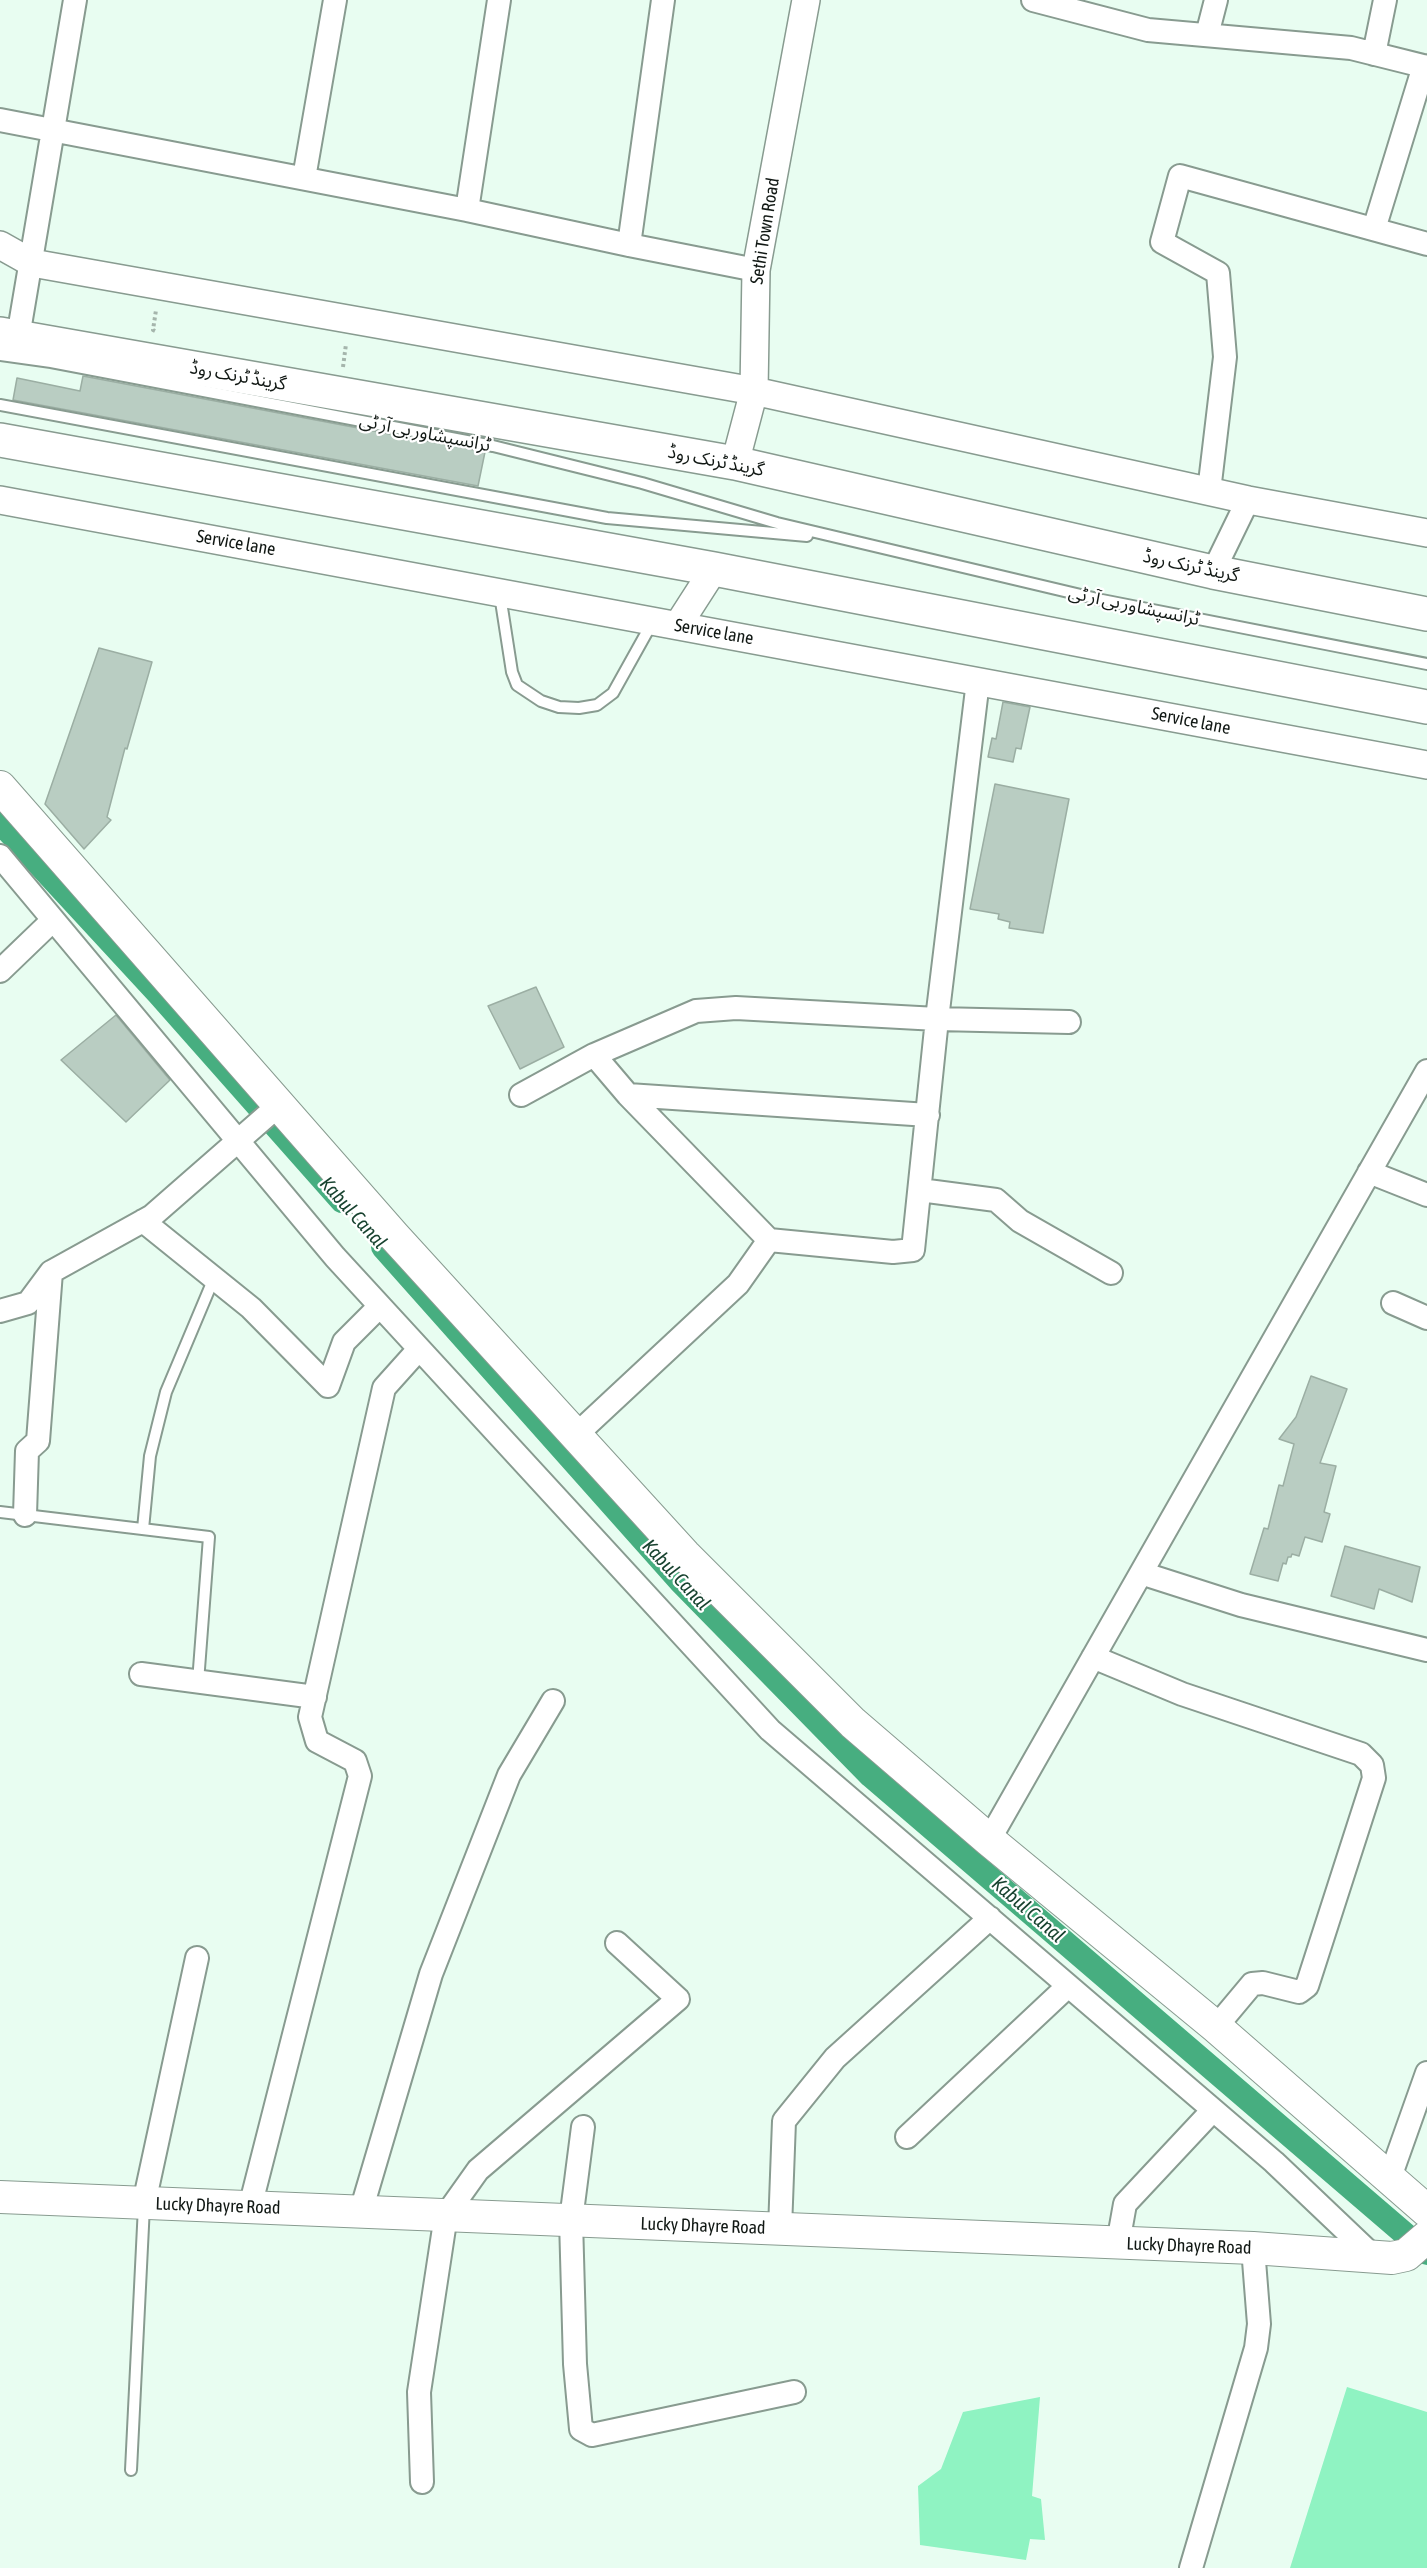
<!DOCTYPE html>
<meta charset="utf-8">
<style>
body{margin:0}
canvas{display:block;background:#e8fdf1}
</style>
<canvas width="1427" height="2568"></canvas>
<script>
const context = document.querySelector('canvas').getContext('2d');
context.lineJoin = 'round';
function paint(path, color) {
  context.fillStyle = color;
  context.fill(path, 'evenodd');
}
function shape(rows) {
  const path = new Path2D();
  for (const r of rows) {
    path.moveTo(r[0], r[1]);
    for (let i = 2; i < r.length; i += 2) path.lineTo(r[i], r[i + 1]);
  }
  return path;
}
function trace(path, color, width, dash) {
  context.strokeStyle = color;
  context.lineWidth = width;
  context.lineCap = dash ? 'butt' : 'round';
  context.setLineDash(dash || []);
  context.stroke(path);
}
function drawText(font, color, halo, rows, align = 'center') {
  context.font = font + ' "Asap Condensed","Noto Sans Arabic",sans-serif';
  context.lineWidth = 4.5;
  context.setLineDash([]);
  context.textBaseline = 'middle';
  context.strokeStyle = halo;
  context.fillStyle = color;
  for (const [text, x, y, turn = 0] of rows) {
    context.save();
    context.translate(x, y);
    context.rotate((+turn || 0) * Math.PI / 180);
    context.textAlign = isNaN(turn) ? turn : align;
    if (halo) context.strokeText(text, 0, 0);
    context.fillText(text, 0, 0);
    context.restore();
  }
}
const green = shape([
 [1347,2387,1427,2412,1427,2568,1290,2568],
 [1040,2397,1032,2496,1041,2499,1045,2540,1030,2539,1026,2560,920,2545,918,2486,941,2469,963,2412]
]);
const canal = shape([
 [0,822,158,993,342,1201],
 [383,1247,680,1581,871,1776,1427,2253]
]);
const building = shape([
 [83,376,485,452,478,486,13,400,17,378,80,391,83,376],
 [99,648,152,662,127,749,125,748,107,817,111,820,84,849,45,804,99,648],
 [1003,702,1030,707,1021,749,1016,748,1013,762,988,757,992,738,996,739,1003,702],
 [995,784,1069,799,1043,933,1009,928,1010,922,998,919,999,914,970,909,995,784],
 [536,987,564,1047,520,1069,488,1006,536,987],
 [116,1015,170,1080,126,1122,61,1060,116,1015],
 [1311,1376,1347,1389,1320,1463,1336,1466,1324,1512,1330,1514,1322,1542,1305,1537,1299,1556,1292,1554,1291,1557,1288,1557,1286,1564,1283,1563,1278,1581,1250,1574,1264,1528,1268,1529,1279,1485,1283,1486,1294,1444,1279,1439,1296,1417,1311,1376],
 [1345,1546,1420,1567,1412,1602,1379,1589,1374,1609,1331,1596,1345,1546]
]);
const path = shape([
 [155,331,153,330,156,310],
 [343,367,346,344]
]);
const service = shape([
 [0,355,51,362,493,446,642,483,777,523,1102,600,1427,664],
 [0,405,607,518,807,536],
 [500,595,512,672,517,685,541,701,559,707,579,708,597,705,613,693,652,623],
 [0,1512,209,1537,198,1682],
 [143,1529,150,1456,166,1392,214,1278],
 [131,2470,144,2206]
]);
const minor = shape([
 [1033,0,1148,30,1351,48,1427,67],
 [1207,35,1216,0],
 [1374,54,1385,0],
 [0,120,467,210,629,245,756,270],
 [304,178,335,0],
 [467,210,499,0],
 [1374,229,1424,66],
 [629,245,663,0],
 [18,337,75,0],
 [1209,491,1225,357,1218,273,1162,242,1180,176,1427,244],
 [1213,572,1248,500],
 [0,856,335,1257,770,1730,1274,2162,1375,2258],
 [0,971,52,921],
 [521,1095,594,1055],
 [628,1095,928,1115],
 [1369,1172,1427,1195],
 [920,1190,996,1200,1020,1221,1111,1273],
 [143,1221,251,1308,328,1386,344,1342,380,1306],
 [769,1240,628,1095,594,1055,696,1011,736,1008,937,1019,1069,1022],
 [1393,1303,1427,1318],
 [0,1311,28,1303,51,1272],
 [577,1434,738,1284,769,1240,893,1252,913,1250,937,1019,978,681],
 [25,1515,27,1451,38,1441,51,1272,152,1216,279,1105],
 [1141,1573,1241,1605,1427,1650],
 [1093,1657,1182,1694,1361,1754,1372,1765,1374,1778,1307,1986,1299,1992,1263,1983,1252,1984,1216,2027],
 [141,1674,315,1697],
 [989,1840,1427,1071],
 [583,2127,571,2220,575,2364,581,2429,592,2435,794,2392],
 [907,2137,1068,1986],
 [1389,2180,1427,2073],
 [144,2203,197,1958],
 [250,2207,360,1776,355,1761,317,1741,310,1717,384,1388,419,1349],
 [361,2211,431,1974,509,1775,553,1701],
 [780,2229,784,2121,835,2058,990,1918],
 [1118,2243,1125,2204,1213,2110],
 [422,2482,419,2392,446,2215,478,2170,678,1999,617,1943],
 [1191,2568,1256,2348,1259,2324,1253,2248]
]);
const tertiary = shape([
 [0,245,32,263,754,391,1248,500,1427,533],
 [735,463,754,391,756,270,806,0],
 [0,500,1427,765],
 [678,625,714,569]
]);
const secondary = shape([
 [0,787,394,1236,685,1555,853,1723,989,1840,1216,2027,1427,2211],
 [0,2197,1253,2248,1392,2258,1406,2255,1427,2237]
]);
const trunk = shape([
 [0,334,735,463,1213,572,1427,614],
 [0,440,714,569,1427,707]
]);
const streetNames = [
 ["Sethi Town Road",765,231,-81],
 ["گرینڈ ٹرنک روڈ",238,376,10],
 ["ٹرانسپشاور بی آر ٹی",425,433,11],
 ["گرینڈ ٹرنک روڈ",716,461,11],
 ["Service lane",236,543,10],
 ["گرینڈ ٹرنک روڈ",1191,566,12],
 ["ٹرانسپشاور بی آر ٹی",1134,606,12],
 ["Service lane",714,632,10],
 ["Service lane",1191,721,11],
 ["Lucky Dhayre Road",218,2206,2],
 ["Lucky Dhayre Road",703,2226,2],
 ["Lucky Dhayre Road",1189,2246,2]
];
const waterNames = [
 ["Kabul Canal",353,1213,48],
 ["Kabul Canal",676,1575,47],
 ["Kabul Canal",1028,1910,41]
];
paint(green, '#8ff3c2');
trace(canal, '#47ae80', 24);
paint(building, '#b9cdc2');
trace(building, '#9baea3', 1.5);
trace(service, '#889b90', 14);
trace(minor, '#889b90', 26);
trace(tertiary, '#889b90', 30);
trace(secondary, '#889b90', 34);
trace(trunk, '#889b90', 36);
trace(path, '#a5b5ac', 4, [3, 3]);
trace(service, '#fff', 10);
trace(minor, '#fff', 22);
trace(tertiary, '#fff', 27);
trace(secondary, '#fff', 32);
trace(trunk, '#fff', 33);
drawText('18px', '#111814', '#fff', streetNames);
drawText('italic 20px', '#184330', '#fff', waterNames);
</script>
